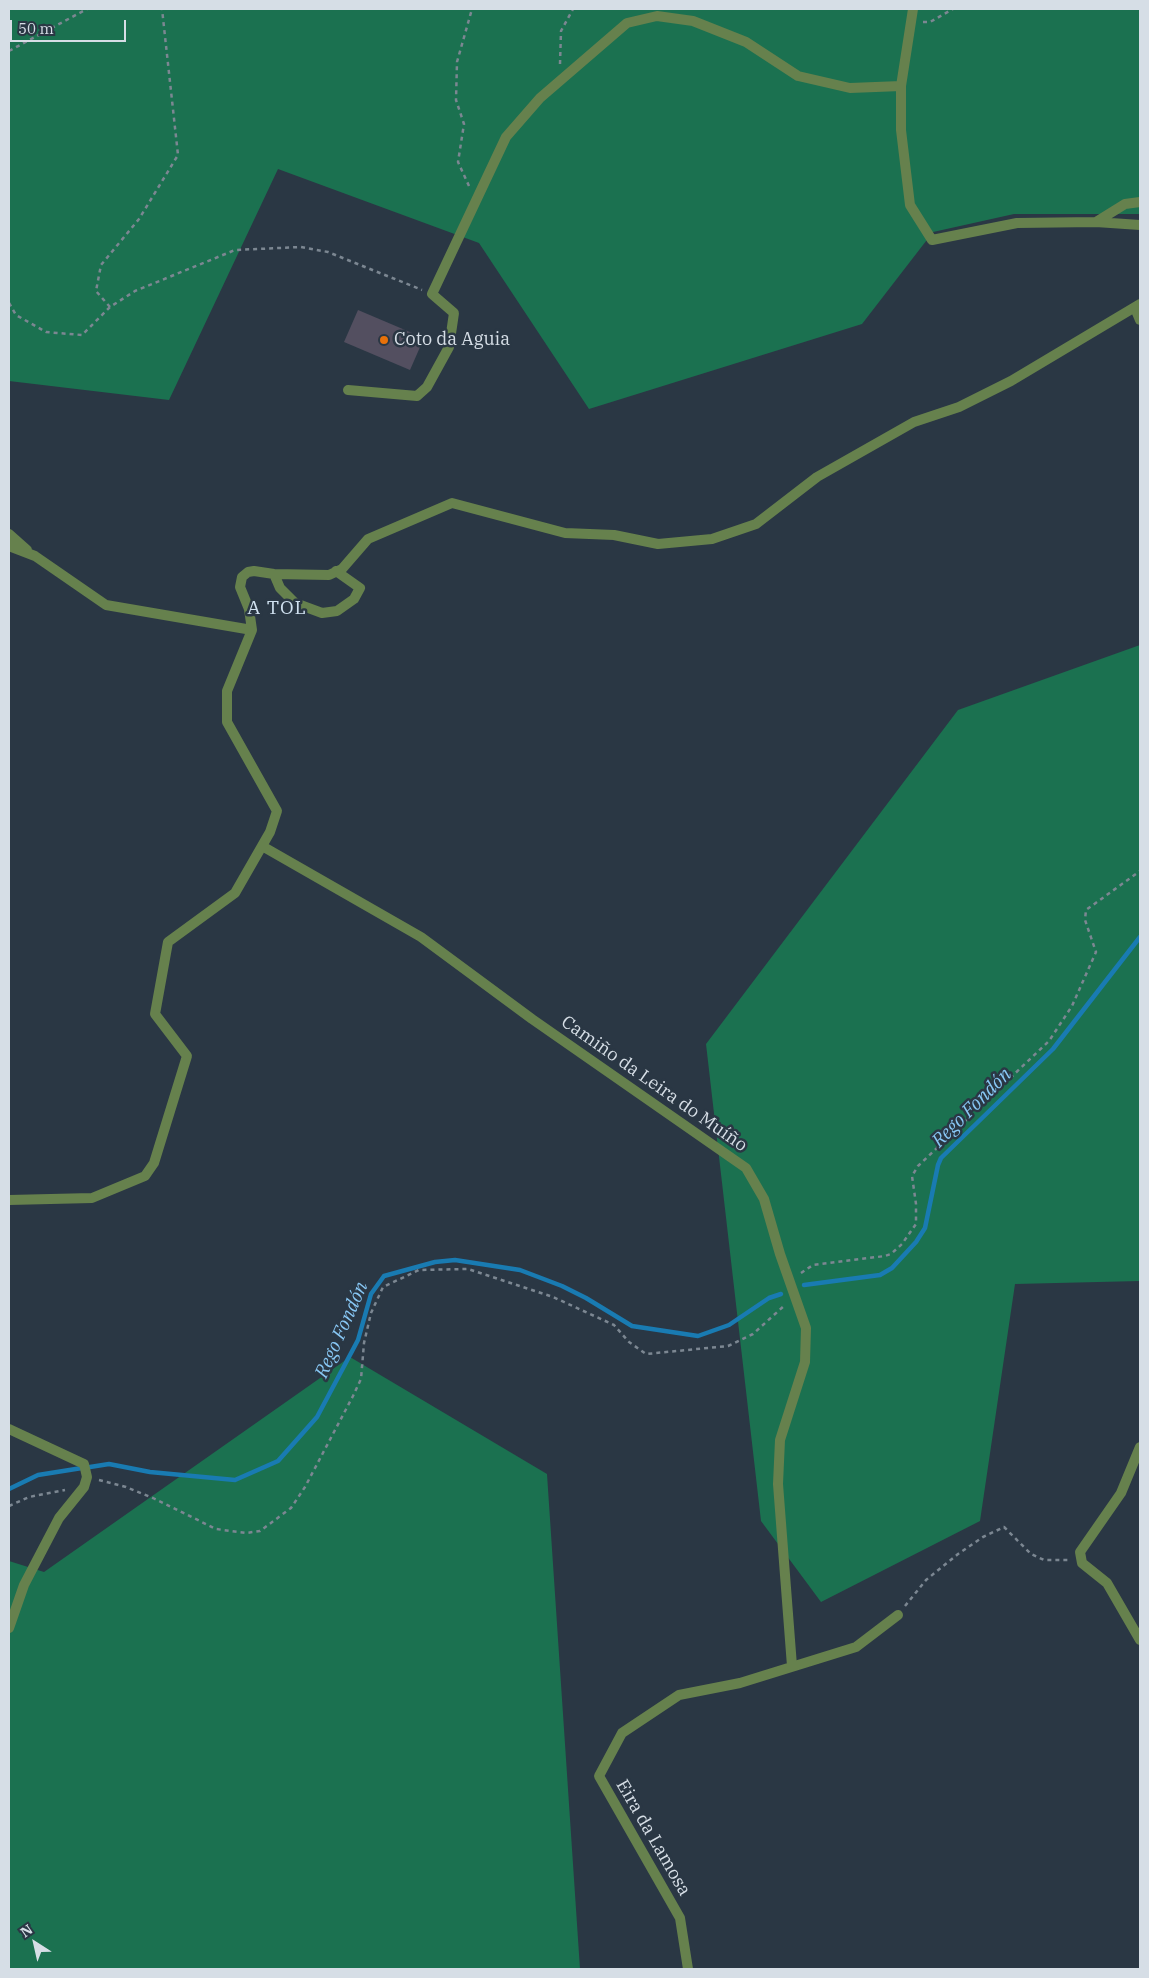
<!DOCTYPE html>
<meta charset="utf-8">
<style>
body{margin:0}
#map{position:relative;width:1149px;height:1978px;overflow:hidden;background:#2a3744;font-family:"IBM Plex Serif",serif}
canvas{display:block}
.frame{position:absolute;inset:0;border:10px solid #d6dee6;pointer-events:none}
.north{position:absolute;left:10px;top:1918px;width:50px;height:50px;-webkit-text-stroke:4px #2a3744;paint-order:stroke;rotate:325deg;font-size:14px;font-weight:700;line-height:20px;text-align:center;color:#d6dee6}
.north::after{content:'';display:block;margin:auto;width:18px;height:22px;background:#d6dee6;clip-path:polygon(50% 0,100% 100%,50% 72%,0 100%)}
.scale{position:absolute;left:10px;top:20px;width:116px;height:22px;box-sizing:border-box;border:2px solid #d6dee6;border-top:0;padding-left:6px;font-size:15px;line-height:18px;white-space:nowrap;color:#d6dee6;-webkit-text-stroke:4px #2a3744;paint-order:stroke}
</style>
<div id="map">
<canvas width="1149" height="1978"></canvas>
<div class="frame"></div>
<div class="north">N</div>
<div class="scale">50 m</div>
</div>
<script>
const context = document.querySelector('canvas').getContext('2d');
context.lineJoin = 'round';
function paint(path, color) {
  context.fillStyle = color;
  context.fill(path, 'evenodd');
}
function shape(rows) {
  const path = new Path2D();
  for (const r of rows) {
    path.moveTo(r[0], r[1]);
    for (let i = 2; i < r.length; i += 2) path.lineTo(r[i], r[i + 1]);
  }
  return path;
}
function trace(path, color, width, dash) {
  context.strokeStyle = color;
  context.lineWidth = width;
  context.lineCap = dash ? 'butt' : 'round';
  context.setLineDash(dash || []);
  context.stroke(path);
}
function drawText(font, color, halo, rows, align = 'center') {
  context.font = font + ' "IBM Plex Serif",serif';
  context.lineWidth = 5;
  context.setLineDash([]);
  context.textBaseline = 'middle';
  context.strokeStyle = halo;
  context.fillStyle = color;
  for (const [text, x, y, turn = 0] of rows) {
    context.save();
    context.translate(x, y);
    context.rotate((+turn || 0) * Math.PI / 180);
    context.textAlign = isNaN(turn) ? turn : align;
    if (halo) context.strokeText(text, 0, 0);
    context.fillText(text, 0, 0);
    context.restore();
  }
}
const forest = shape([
 [9,9,1140,9,1140,214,1014,214,933,232,862,324,589,409,479,243,278,169,169,400,9,381],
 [1140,645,1140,1281,1015,1284,980,1521,821,1602,761,1521,706,1044,958,710],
 [350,1357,547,1474,580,1969,9,1969,9,1561,44,1572]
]);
const stream = shape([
 [804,1285,880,1275,892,1268,916,1242,925,1228,938,1165,941,1158,1053,1049,1140,937],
 [90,1467,109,1464,150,1472,235,1480,278,1461,317,1417,358,1340,371,1294,384,1276,435,1262,455,1260,520,1270,562,1286,586,1298,632,1326,698,1336,729,1325,769,1298,781,1294],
 [9,1489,38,1475,82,1468]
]);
const building = shape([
 [358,310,424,338,410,370,344,342]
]);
const path = shape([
 [923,22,930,22,953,9],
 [9,51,87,9],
 [560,64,561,31,573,9],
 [469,186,458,162,464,124,456,100,457,62,472,9],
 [9,303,16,315,46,332,82,335,110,307,135,291,235,250,301,247,328,252,422,290],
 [110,307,96,291,101,265,139,219,178,155,162,9],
 [801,1273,813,1265,885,1256,891,1254,902,1244,916,1224,916,1204,912,1176,918,1166,1049,1041,1072,1006,1096,952,1085,920,1086,910,1140,871],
 [99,1480,126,1487,153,1498,216,1529,246,1533,260,1531,291,1508,305,1487,353,1396,361,1379,364,1343,371,1313,383,1287,419,1270,468,1269,553,1297,614,1325,629,1342,646,1354,728,1346,753,1334,785,1305],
 [9,1506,29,1497,65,1490],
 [905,1606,926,1580,958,1554,983,1537,1004,1527,1031,1554,1044,1560,1068,1560]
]);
const street = shape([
 [913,9,901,86,901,130,910,205,932,240,1017,223,1096,222,1140,225],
 [1096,222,1125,204,1140,202],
 [1135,308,1140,320],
 [348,390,417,396,427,387,449,347,454,313,432,294,506,137,540,98,627,23,657,16,693,21,746,42,798,76,850,88,901,86],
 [9,534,27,550],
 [9,546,35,556,106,605,252,630],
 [274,574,280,588,295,603,322,613,337,611,354,599,360,588,336,571],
 [262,846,421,937,532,1019,746,1168,764,1199,780,1254,806,1328,805,1362,780,1440,778,1484,792,1666],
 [9,1200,92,1198,145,1176,154,1163,187,1056,155,1014,168,942,235,893,270,832,277,811,227,722,227,691,252,630,249,609,240,587,242,577,248,572,254,571,274,574,329,575,342,569,368,539,452,503,565,533,614,535,658,544,712,539,756,524,817,477,914,422,959,407,1011,381,1140,304],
 [9,1429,84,1464,87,1477,84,1487,59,1518,24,1585,9,1628],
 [1140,1447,1121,1493,1080,1552,1082,1563,1107,1583,1140,1640],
 [688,1969,680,1918,599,1776,622,1733,679,1695,740,1683,856,1647,898,1615]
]);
const markers = [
 [384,340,5,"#e8710a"]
];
const poiNames = [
 ["Coto da Aguia",394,340]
];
const streetNames = [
 ["Camiño da Leira do Muíño",654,1084,35],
 ["Eira da Lamosa",653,1838,60]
];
const neighbourhoodNames = [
 ["A TOL",277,609]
];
const waterNames = [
 ["Rego Fondón",972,1108,-45],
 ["Rego Fondón",342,1330,-66]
];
paint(forest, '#1b7150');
trace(stream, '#197bb2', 4.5);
paint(building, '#534f60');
trace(path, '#7c8792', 2.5, [4, 4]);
trace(street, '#66814d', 10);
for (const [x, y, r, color] of markers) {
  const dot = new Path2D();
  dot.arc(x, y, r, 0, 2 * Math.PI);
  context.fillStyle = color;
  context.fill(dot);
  trace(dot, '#2a3744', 2);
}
drawText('18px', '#d6dee6', '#2a3744', poiNames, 'left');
drawText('18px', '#d6dee6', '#2a3744', streetNames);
context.letterSpacing = '1px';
drawText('19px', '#d0e1f0', '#2a3744', neighbourhoodNames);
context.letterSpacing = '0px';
drawText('italic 19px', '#88c7f4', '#2a3744', waterNames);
</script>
